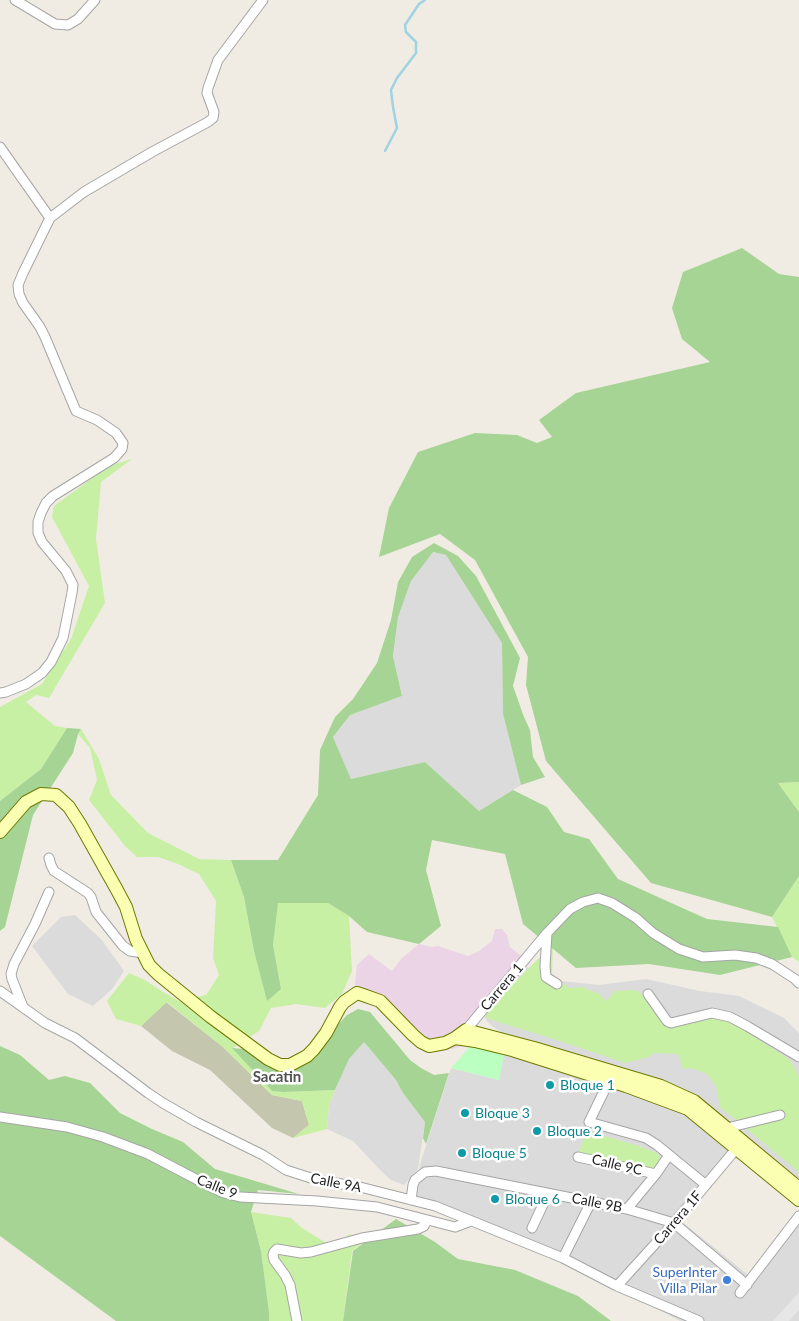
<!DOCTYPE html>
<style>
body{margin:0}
canvas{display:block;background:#f0ece3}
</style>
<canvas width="799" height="1321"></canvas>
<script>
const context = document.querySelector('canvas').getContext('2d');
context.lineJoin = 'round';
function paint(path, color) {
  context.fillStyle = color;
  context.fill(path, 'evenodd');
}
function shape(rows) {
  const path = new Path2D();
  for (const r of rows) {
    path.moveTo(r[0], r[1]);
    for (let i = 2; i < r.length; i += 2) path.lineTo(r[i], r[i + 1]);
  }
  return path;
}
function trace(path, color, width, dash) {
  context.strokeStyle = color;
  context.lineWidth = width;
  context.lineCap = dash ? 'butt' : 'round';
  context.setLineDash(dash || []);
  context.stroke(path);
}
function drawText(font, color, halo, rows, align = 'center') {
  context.font = font + ' Lato,sans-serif';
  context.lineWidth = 5;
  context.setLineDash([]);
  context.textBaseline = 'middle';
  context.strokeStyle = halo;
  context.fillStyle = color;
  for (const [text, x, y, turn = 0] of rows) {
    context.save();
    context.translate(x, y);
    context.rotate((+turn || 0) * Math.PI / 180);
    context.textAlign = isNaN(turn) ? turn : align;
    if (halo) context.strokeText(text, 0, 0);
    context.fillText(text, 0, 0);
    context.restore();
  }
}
const residential = shape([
 [432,552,446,555,502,643,503,714,521,785,479,811,425,762,351,779,333,737,350,715,402,696,393,656,398,617,411,581],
 [75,915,102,940,124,971,112,989,93,1006,68,994,32,946,61,917],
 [527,967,561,981,599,985,646,979,700,991,739,996,784,1018,799,1033,799,1180,767,1161,696,1099,511,1038,493,1027,487,1021,483,1012],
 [363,1041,396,1080,403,1093,425,1122,418,1169,404,1185,391,1180,380,1170,353,1141,327,1129,329,1105,339,1081,349,1059],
 [505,1048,688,1109,736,1149,676,1217,752,1278,799,1222,799,1321,680,1321,617,1286,412,1199,422,1158,451,1068,499,1080]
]);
const industrial = shape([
 [495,929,502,929,507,935,510,947,530,963,475,1019,469,1045,437,1052,432,1051,412,1028,356,994,355,983,357,965,369,954,392,971,401,959,419,944,432,947,438,946,468,956,479,951,492,941]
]);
const construction = shape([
 [166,1002,223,1047,272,1095,302,1101,309,1125,293,1138,272,1128,210,1070,172,1051,141,1026]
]);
const grass = shape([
 [132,459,101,482,96,539,105,603,49,698,36,695,26,702,55,726,67,728,41,769,0,801,0,707,42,684,71,639,89,586,52,517,54,506,109,466],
 [81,729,99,759,111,795,148,833,199,859,231,860,244,897,254,951,267,1000,281,989,273,945,277,903,328,903,349,916,352,971,342,994,325,1008,296,1004,271,1008,259,1031,233,1048,272,1091,283,1092,335,1090,329,1105,327,1129,293,1138,309,1125,302,1101,272,1095,223,1047,167,1002,141,1026,116,1019,107,1001,129,973,145,980,163,992,179,1001,206,995,219,975,213,958,216,901,199,874,178,864,158,857,137,857,125,846,89,800,97,780,90,748,78,734],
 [799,782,799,812,778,783],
 [799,876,799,962,792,957,772,917],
 [553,944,552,974,559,981,569,988,582,987,599,994,606,1001,613,994,613,991,636,990,644,996,665,1022,715,1017,738,1026,790,1060,799,1076,799,1172,720,1107,716,1086,707,1074,691,1068,683,1069,678,1054,654,1053,649,1057,625,1063,563,1042,505,1024,489,1019,483,1014],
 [587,1131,642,1147,658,1154,662,1159,655,1172,578,1154],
 [251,1212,291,1218,302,1228,328,1244,336,1244,350,1234,364,1242,352,1251,343,1321,269,1321,269,1312,261,1251]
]);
const forest = shape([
 [742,248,779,274,799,277,799,782,778,783,799,812,799,876,772,917,651,883,546,761,526,685,528,657,475,560,440,534,379,557,389,508,418,452,475,433,517,435,537,443,552,437,539,420,576,393,710,362,682,339,672,308,683,272],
 [434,543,458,556,476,576,520,658,513,686,524,717,530,730,533,757,545,777,521,785,503,714,502,643,446,555,433,552,411,581,398,617,393,656,402,696,350,715,333,737,351,779,425,762,479,811,513,790,547,807,564,832,589,839,618,879,707,919,778,927,792,957,720,975,649,964,576,968,523,924,505,854,432,840,426,870,441,926,419,944,367,932,349,916,328,903,278,903,273,945,281,989,267,1001,254,951,244,897,231,860,278,860,318,795,320,750,335,717,353,699,377,663,391,620,398,582,412,557],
 [67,728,81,729,78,734,73,753,33,815,5,927,0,931,0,801,41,769],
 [358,1009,370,1012,410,1060,421,1068,434,1075,449,1073,426,1144,423,1138,425,1122,403,1093,396,1080,364,1042,349,1059,335,1090,283,1092,272,1091,232,1048,243,1049,271,1067,285,1073,299,1068,320,1050,333,1030,347,1015],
 [0,1046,20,1055,49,1080,65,1076,90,1083,120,1113,152,1129,183,1142,215,1169,299,1194,258,1190,251,1212,261,1251,269,1312,269,1321,116,1321,0,1236],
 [396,1219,435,1242,458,1259,515,1270,578,1296,611,1321,343,1321,353,1251]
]);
const park = shape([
 [475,1041,505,1048,499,1080,451,1068]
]);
const parking = shape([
 [799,1292,799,1310,789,1321,773,1321]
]);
const stream = shape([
 [385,151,397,128,393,107,391,90,397,78,416,53,416,42,406,32,405,25,419,4,425,0]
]);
const street = shape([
 [15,0,55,24,68,25,78,19,95,0],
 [0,147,50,218],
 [0,693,6,692,26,684,42,673,51,662,63,638,72,593,73,585,66,571,42,542,38,533,38,522,41,513,46,503,53,496,114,458,122,449,123,443,116,433,97,420,76,411,45,337,40,327,23,303,19,294,18,285,23,273,50,218,84,192,152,152,208,122,213,118,214,112,207,93,208,88,218,60,263,0],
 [49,858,51,865,54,871,88,893,91,897,96,912,123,946,130,951,143,953],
 [547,933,545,966,546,977,557,984],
 [0,991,45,1023,75,1038,148,1093,163,1103,196,1122,263,1155,286,1170,317,1180,360,1187,435,1206,563,1258,617,1286,699,1321],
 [648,994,667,1021,671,1023,712,1013,730,1017,747,1026,799,1057],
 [23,1007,12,979,11,974,14,964,35,924,49,892],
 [466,1030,547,933,570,909,583,902,598,898,612,903,636,918,653,933,679,949,703,957,735,955,756,958,772,964,795,979,799,983],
 [609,1081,589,1122,646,1138,657,1145,706,1185],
 [0,1117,67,1127,103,1137,148,1154,211,1187,224,1193,240,1197,317,1201,377,1207,455,1227,471,1221],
 [727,1128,780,1115],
 [578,1157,656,1174],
 [411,1200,413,1185,415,1180,425,1172,436,1171,627,1209,674,1223,747,1285],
 [627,1209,656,1174,669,1155],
 [532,1228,548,1194],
 [563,1258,591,1202],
 [617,1286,674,1223,736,1149],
 [740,1293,799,1216],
 [297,1321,290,1285,285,1275,274,1260,273,1255,274,1252,277,1249,301,1253,311,1252,362,1238,418,1229,424,1226,427,1220]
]);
const secondary = shape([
 [0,832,26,802,41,794,56,795,69,807,80,824,117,890,126,907,136,939,149,965,158,974,211,1017,268,1059,280,1065,290,1065,307,1056,314,1049,326,1033,340,1007,344,1002,357,993,363,995,380,1001,413,1035,421,1042,429,1046,445,1043,455,1038,466,1030,534,1048,661,1086,694,1101,799,1188],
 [455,1038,475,1041,512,1050,626,1086,688,1109,799,1200]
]);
const markers = [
 [550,1085,5,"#0f9aa8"],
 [465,1113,5,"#0f9aa8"],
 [537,1131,5,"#0f9aa8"],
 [462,1153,5,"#0f9aa8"],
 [495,1199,5,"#0f9aa8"],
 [727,1280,5,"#3f7fe0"]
];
const streetNames = [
 ["Carrera 1",502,987,-50],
 ["Calle 9C",617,1165,13],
 ["Calle 9A",336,1183,11],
 ["Calle 9",217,1187,22],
 ["Calle 9B",597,1203,11],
 ["Carrera 1F",678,1218,-49]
];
const cultureNames = [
 ["Bloque 1",560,1085],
 ["Bloque 3",475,1113],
 ["Bloque 2",547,1131],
 ["Bloque 5",472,1153],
 ["Bloque 6",505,1199]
];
const shopNames = [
 ["SuperInter",717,1272],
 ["Villa Pilar",717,1288]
];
const neighbourhoodNames = [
 ["Sacatin",277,1077]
];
paint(residential, '#dcdbdb');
paint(industrial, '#ead4e6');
paint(construction, '#c5c6ae');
paint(grass, '#c8f0a4');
paint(forest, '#a6d494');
paint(park, '#bbffc1');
paint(parking, '#e6e6e6');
trace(stream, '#9fd3e2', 2.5);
trace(street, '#a5a5a5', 11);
trace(secondary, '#6c7a00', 14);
trace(street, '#fff', 9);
trace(secondary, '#fbffb2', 12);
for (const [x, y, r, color] of markers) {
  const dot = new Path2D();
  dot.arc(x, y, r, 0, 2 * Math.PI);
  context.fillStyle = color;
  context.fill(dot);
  trace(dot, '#fff', 2);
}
drawText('14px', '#1e1e1e', '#fff', streetNames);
drawText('14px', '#0d838f', '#fff', cultureNames, 'left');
drawText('14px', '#366cbe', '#fff', shopNames, 'right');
drawText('bold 15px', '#515151', '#fff', neighbourhoodNames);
</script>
